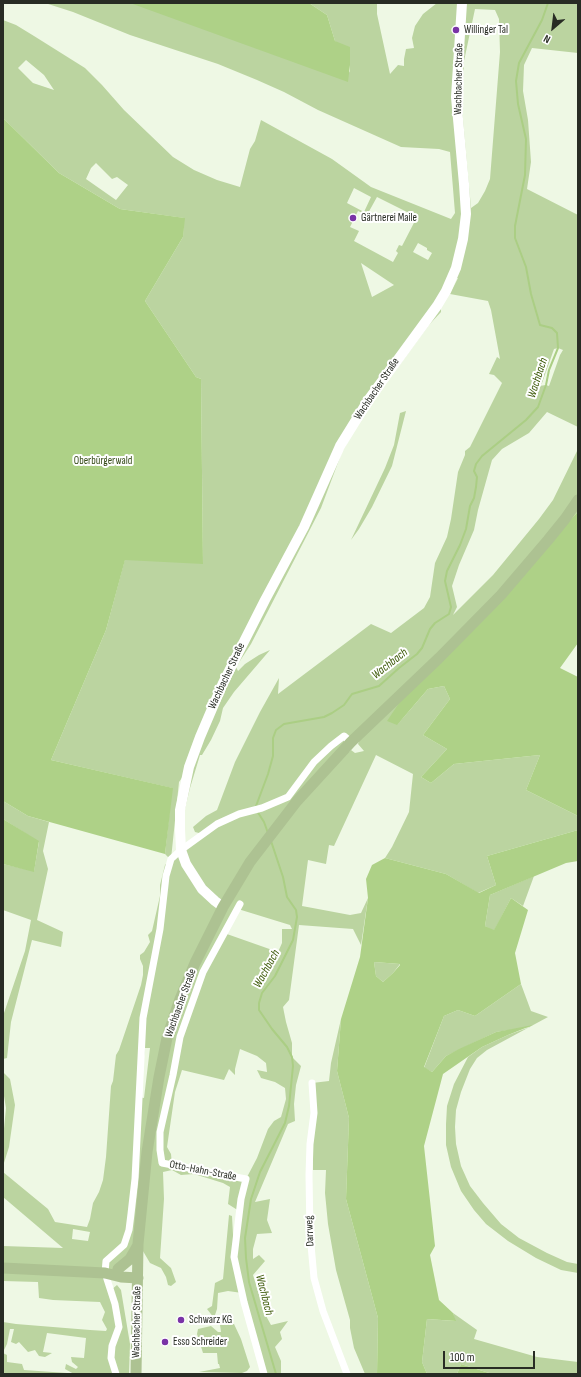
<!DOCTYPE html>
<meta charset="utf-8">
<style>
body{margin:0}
#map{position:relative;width:581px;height:1377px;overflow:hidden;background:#eef8e4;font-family:"Sofia Sans Condensed",sans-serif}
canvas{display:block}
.frame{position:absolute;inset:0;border:4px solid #282c24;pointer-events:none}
.north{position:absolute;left:533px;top:8px;width:40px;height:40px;-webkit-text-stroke:3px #fff;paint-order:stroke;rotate:208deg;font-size:11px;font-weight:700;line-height:16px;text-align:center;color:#282c24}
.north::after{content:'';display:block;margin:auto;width:14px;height:18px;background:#282c24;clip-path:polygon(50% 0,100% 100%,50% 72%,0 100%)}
.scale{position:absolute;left:443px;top:1351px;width:92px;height:18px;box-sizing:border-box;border:2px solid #282c24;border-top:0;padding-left:5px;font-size:12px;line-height:14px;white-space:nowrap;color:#282c24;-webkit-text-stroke:3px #fff;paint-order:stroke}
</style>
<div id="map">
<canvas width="581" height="1377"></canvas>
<div class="frame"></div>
<div class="north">N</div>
<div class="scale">100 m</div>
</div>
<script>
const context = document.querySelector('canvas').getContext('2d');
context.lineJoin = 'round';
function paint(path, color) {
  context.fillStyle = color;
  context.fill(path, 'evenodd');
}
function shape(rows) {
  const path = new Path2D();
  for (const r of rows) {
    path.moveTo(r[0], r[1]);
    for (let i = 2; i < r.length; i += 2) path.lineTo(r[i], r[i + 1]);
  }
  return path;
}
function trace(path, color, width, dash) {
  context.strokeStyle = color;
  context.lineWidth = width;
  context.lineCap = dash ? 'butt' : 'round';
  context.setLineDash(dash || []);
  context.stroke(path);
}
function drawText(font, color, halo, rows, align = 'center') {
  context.font = font + ' "Sofia Sans Condensed",sans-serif';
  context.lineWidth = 4;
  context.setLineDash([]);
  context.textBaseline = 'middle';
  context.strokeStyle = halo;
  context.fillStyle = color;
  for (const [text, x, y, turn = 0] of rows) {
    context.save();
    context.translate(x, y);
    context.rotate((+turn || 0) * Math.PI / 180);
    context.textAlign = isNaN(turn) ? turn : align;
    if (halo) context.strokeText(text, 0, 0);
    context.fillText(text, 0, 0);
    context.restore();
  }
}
const green = shape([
 [45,3,133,3,345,79,350,71,350,65,335,41,327,15,309,3,377,3,377,14,390,74,398,65,404,66,404,59,406,49,414,48,412,38,415,26,423,14,437,3,578,3,578,53,532,48,524,65,523,91,528,120,531,162,527,189,578,215,578,427,547,412,529,433,502,449,492,460,478,510,474,530,459,565,452,586,457,607,453,615,493,575,539,519,553,500,578,449,578,512,548,540,397,725,428,689,444,686,450,699,423,735,447,749,421,777,431,783,454,764,540,755,526,790,578,816,578,830,487,856,496,885,478,893,446,874,385,858,392,847,409,812,413,774,376,755,334,846,329,845,326,864,308,860,302,906,350,915,361,913,368,898,361,945,353,929,299,925,289,1000,283,1007,286,1022,292,1043,292,1057,301,1066,296,1085,294,1104,295,1121,288,1124,255,1202,270,1199,267,1220,272,1233,257,1234,253,1249,253,1259,259,1255,265,1261,253,1275,265,1314,271,1325,288,1321,280,1332,282,1339,275,1347,281,1361,281,1374,264,1374,242,1293,228,1291,218,1293,217,1309,214,1318,207,1309,212,1306,215,1283,223,1279,229,1215,232,1216,234,1253,239,1211,228,1204,230,1187,223,1183,194,1174,181,1175,172,1170,163,1172,164,1199,160,1258,171,1268,176,1282,171,1286,168,1285,166,1277,161,1268,150,1263,140,1246,125,1264,105,1273,111,1290,117,1285,121,1290,130,1344,129,1374,85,1374,83,1373,82,1374,74,1374,65,1369,66,1364,76,1369,78,1367,72,1362,71,1357,84,1358,86,1338,47,1333,43,1352,52,1353,45,1357,39,1356,35,1350,28,1352,19,1342,16,1344,11,1342,14,1329,10,1329,7,1344,3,1352,3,1322,16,1324,90,1330,106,1331,107,1329,102,1320,105,1312,100,1302,53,1300,39,1298,38,1282,3,1281,3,1246,63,1248,3,1197,3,1172,48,1209,55,1222,87,1227,90,1219,93,1203,99,1192,103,1180,106,1157,111,1086,113,1081,116,1055,119,1050,141,985,143,975,143,966,140,959,140,955,144,952,150,942,148,935,152,931,160,896,160,885,165,865,170,859,165,854,172,788,51,760,106,630,125,559,203,563,201,379,196,377,145,301,183,237,184,218,120,209,59,173,3,118,3,20,16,25,34,36,85,68,102,85,124,110,173,157,194,170,217,180,240,187,250,149,255,141,261,120,332,159,371,187,451,219,455,213,450,152,439,149,401,147,318,110,284,92,257,80,218,64,130,35,73,12],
 [475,9,495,10,499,19,500,52,490,179,485,191,478,203,471,208,462,108,464,61],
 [26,60,44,75,54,90,33,83,18,68],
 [96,163,112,179,117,177,128,185,116,200,86,179,91,168],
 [354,188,371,197,364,212,347,203],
 [377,197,409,213,410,211,418,215,402,246,399,245,396,251,398,253,393,262,354,241,359,231,350,227,358,211,367,215],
 [418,243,427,248,427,250,432,253,428,260,413,252],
 [361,263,394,285,372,297],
 [458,278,450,294,488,301,491,310,500,359,497,357,489,374,494,375,502,383,470,447,465,451,465,455,458,472,451,519,447,537,435,563,430,597,424,608,391,633,371,624,278,694,279,678,260,712,235,762,217,810,206,816,193,827,195,832,203,834,184,848,184,813,190,788,200,755,202,755,211,740,220,721,223,708,234,692,270,650,259,655,245,664,238,671,236,667,251,644,321,508,342,452,360,421,371,404,429,325,441,312,441,309,434,310,451,279],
 [558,348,563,350,560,355,549,386,546,385,539,386,542,383,554,349],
 [344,736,351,736,359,741,358,744,364,751,355,753,351,750,349,752,344,743],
 [188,769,181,850,171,859,179,782],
 [238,909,290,925,292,929,282,929,282,943,278,952,224,933],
 [145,1048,150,1048,144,1098,139,1097],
 [240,1049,257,1056,266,1063,267,1072,257,1070,261,1078,275,1082,285,1088,286,1099,281,1117,274,1121,268,1129,257,1158,246,1179,172,1165,171,1154,167,1147,175,1092,182,1070,224,1080,229,1069,235,1075,235,1069],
 [73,1229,90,1232,88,1241,72,1239],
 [406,411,392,466,372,507,359,529,351,540,385,468,394,445,400,413],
 [3,801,28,816,49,822,43,851,48,869,37,920,63,932,61,947,32,940,11,1022,7,1058,3,1059,3,1016,25,951,31,920,3,910,3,864,34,871,39,842,3,819],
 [534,876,523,906,511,898,494,931,485,926,490,895],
 [374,962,400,964,393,973,383,982,376,976],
 [521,984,531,1011,548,1017,487,1050,477,1058,470,1069,461,1092,456,1110,455,1127,456,1144,461,1166,470,1186,483,1203,501,1224,519,1238,547,1253,567,1262,578,1264,578,1273,561,1270,536,1258,508,1241,486,1224,474,1210,461,1191,451,1167,446,1145,446,1124,447,1106,454,1084,468,1057,482,1047,508,1035,530,1027,496,1032,446,1056,432,1072,424,1068,444,1016,458,1010,475,1016],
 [341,1019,337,1071,349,1118,346,1199,378,1318,377,1374,365,1374,354,1348,350,1328,350,1320,336,1270,328,1224,325,1193,326,1170,313,1170,312,1083,329,1081,331,1063],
 [3,1072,10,1079,15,1105,9,1147,3,1166,3,1139,6,1108,3,1090],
 [453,1313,477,1330,474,1339,537,1357,578,1362,578,1374,492,1374,461,1364,457,1374,427,1374,422,1362,427,1319,455,1321],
 [234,1324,241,1339,250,1367,247,1371,242,1373,199,1372,220,1368,219,1364,218,1364,217,1353,203,1353,197,1334,198,1329,211,1326,218,1332,221,1332,220,1325],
 [3,1353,7,1355,7,1362,22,1364,24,1370,67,1373,67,1374,3,1374]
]);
const forest = shape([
 [130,3,309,3,327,15,335,41,350,47,350,65,348,82],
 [3,118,59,173,120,209,185,218,183,237,145,301,196,377,201,379,203,564,125,560,106,630,51,760,173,788,165,854,28,816,3,801],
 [578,512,578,643,560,668,578,677,578,816,526,790,540,755,454,764,431,783,421,777,447,749,423,735,450,699,444,686,428,689,397,725,387,721,416,678,548,540],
 [3,819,39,841,34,872,3,864],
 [578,830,578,861,566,863,490,895,485,926,494,930,511,898,528,910,515,953,521,984,475,1016,458,1010,444,1016,424,1067,432,1072,446,1056,459,1049,496,1032,533,1025,508,1035,482,1047,443,1074,424,1146,435,1246,430,1255,439,1300,453,1313,456,1321,427,1319,422,1362,427,1374,377,1374,378,1318,346,1199,349,1118,337,1071,341,1019,360,957,368,898,366,879,372,865,385,858,446,874,479,893,496,885,487,856],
 [374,962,400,964,400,965,393,973,383,982,376,976],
 [461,1364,492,1374,457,1374]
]);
const stream = shape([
 [268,833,264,822,257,811,256,806,268,774,273,756,273,738,276,730,284,724,324,717,332,713,344,705,352,694,379,686,399,668,417,654,422,648,430,629,435,623,449,614,451,607,445,581,447,571,460,545,466,529,470,506,474,498,476,487,477,477,474,471,476,464,482,456,526,420,538,407,546,385,549,370,558,348,557,333,552,328,540,325,531,294,526,267,515,238,515,226,525,175,526,139,518,104,516,81,519,63,542,20,548,3],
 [271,841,283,877,287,897,296,910,297,917,293,940,275,976,262,993,259,1003,259,1010,272,1029,287,1047,292,1057,293,1066,289,1106,285,1123,260,1172,251,1199,245,1238,246,1258,249,1282,276,1374]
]);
const street = shape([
 [240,904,203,972,180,1037,173,1075,160,1132,160,1150,162,1163,246,1179,241,1199,234,1257,244,1302,264,1374],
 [312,1083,314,1113,310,1144,309,1175,310,1234,314,1278,323,1311,347,1374],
 [116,1374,111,1358,112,1346,119,1327,115,1304,105,1273,106,1261,124,1245,129,1230,131,1214,135,1179,143,1018,160,929,166,876,171,859,181,850,217,824,239,814,262,808,288,797,314,762,331,746,344,736,351,742]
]);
const secondary = shape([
 [223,907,215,901,202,889,186,864,181,850,180,829,180,810,189,767,200,737,223,683,265,600,304,527,340,446,369,399,437,306,446,291,456,268,463,239,466,214,464,184,456,97,462,3]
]);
const primary = shape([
 [3,1268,105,1273,121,1277,138,1278],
 [118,1269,130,1259,138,1245],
 [136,1374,138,1244,147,1152,159,1077,167,1038,180,999,195,963,223,907,250,862,297,801,351,742,439,658,501,595,548,540,565,519,578,500]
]);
const markers = [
 [456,30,4,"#7933a6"],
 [353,218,4,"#7933a6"],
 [181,1320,4,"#7933a6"],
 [165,1342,4,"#7933a6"]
];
const poiNames = [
 ["Willinger Tal",464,30],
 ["Gärtnerei Maile",361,218],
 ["Schwarz KG",189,1320],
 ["Esso Schreider",173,1342]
];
const streetNames = [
 ["Wachbacher Straße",459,79,-89],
 ["Wachbacher Straße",377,389,-56],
 ["Wachbacher Straße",227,676,-65],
 ["Wachbacher Straße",181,1003,-70],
 ["Otto-Hahn-Straße",203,1171,11],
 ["Darrweg",310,1231,-93],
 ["Wachbacher Straße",137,1322,-89]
];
const parkNames = [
 ["Oberbürgerwald",103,461]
];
const waterNames = [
 ["Wachbach",538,378,-72],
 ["Wachbach",390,664,-38],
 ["Wachbach",267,969,-61],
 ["Wachbach",264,1295,76]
];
paint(green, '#bbd4a0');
paint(forest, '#aed187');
trace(stream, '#abce84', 2);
trace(street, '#fff', 7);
trace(secondary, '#fff', 10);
trace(primary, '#adc292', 11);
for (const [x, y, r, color] of markers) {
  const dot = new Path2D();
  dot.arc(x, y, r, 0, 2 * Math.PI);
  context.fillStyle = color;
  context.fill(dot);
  trace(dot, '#fff', 1.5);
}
drawText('11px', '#282c24', '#fff', poiNames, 'left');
drawText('11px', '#282c24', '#fff', streetNames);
drawText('11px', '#364b18', '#fff', parkNames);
drawText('italic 12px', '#3c5907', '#fff', waterNames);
</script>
